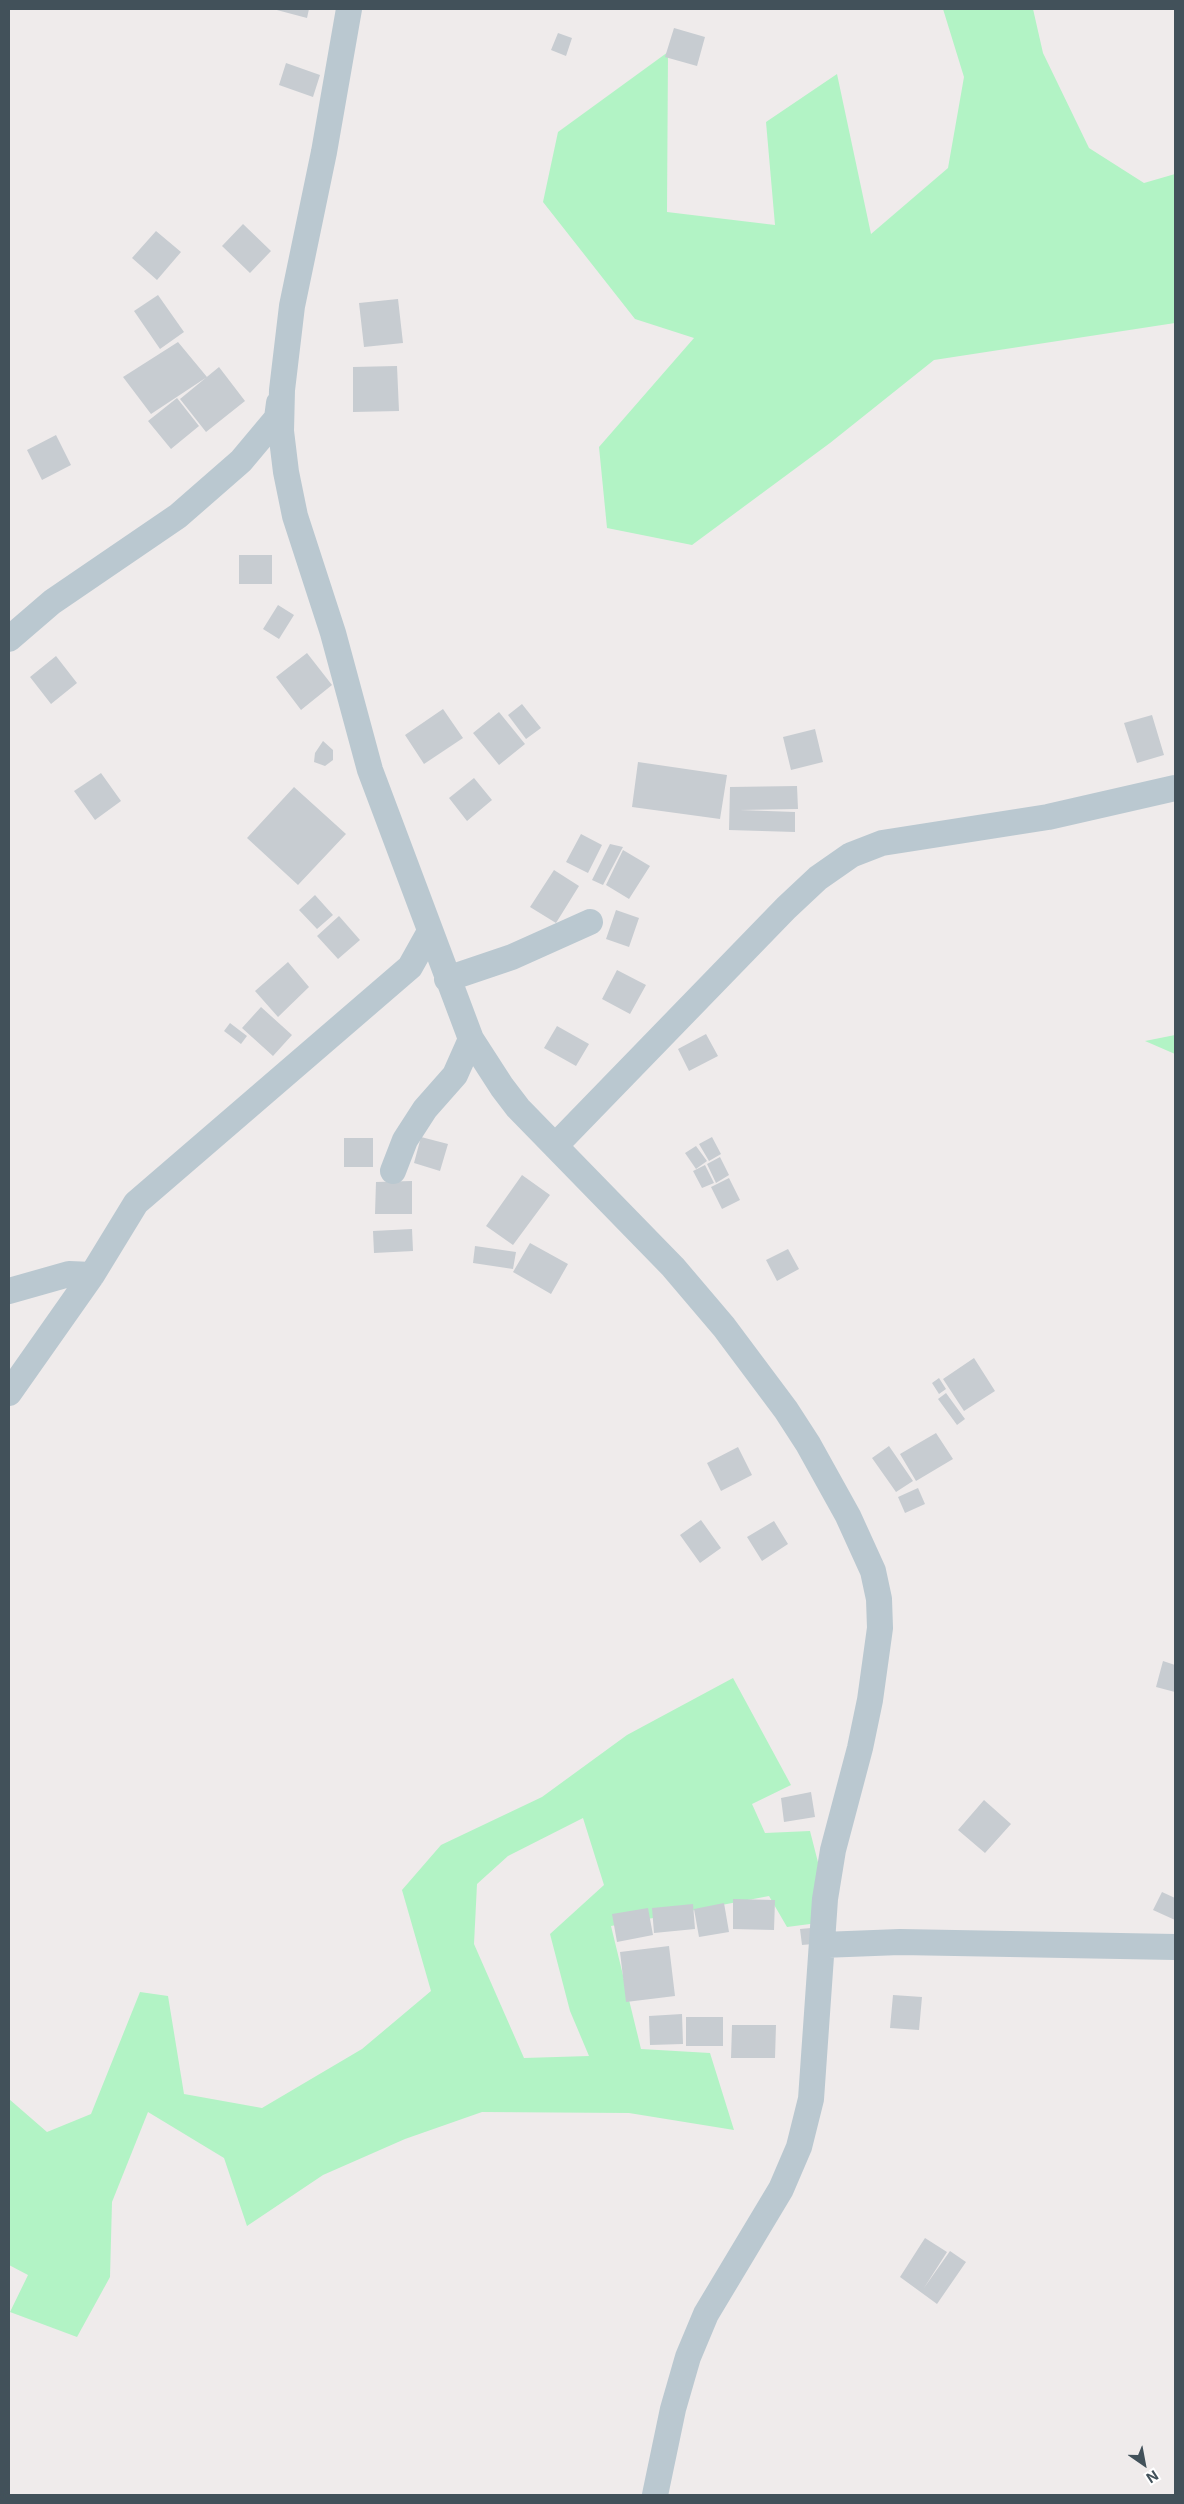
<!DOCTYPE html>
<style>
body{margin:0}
#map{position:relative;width:1184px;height:2504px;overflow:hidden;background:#efebeb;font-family:Inter,sans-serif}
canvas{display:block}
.frame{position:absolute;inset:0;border:10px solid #42515a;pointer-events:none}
.north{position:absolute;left:1119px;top:2439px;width:50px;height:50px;-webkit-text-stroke:4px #fff;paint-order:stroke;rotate:147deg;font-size:14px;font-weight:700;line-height:20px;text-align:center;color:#42515a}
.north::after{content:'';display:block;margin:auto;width:18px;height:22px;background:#42515a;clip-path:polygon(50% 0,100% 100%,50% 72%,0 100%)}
</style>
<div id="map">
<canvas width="1184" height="2504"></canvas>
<div class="frame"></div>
<div class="north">N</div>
</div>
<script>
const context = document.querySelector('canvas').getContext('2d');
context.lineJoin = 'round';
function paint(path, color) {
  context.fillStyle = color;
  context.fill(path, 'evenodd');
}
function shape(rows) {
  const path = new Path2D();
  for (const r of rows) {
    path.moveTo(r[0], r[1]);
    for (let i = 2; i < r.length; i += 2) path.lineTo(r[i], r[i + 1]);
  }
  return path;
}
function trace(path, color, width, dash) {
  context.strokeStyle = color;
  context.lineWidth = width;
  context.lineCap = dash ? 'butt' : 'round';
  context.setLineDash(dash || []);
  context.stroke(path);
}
const green = shape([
 [943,9,1033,9,1043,53,1089,148,1144,183,1175,174,1175,323,934,360,830,443,692,545,607,528,599,447,694,338,635,319,543,202,558,132,668,52,667,212,775,225,766,122,837,74,871,234,948,168,964,77],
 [1175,1035,1175,1054,1145,1041],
 [733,1678,791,1785,752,1804,765,1833,810,1831,833,1921,787,1927,769,1896,611,1926,641,2049,710,2053,734,2130,629,2113,482,2112,405,2139,323,2175,247,2226,224,2158,148,2112,112,2202,110,2277,77,2337,10,2312,28,2275,9,2265,9,2099,47,2132,91,2114,140,1992,168,1996,184,2094,262,2108,362,2049,431,1991,402,1890,441,1845,542,1797,627,1735],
 [583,1818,604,1885,550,1934,570,2011,589,2056,524,2058,474,1944,477,1884,508,1856]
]);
const building = shape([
 [273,9,309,9,307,18],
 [674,28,705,37,697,66,665,57],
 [558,33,572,38,566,56,551,50],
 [286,63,320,75,313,97,279,85],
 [243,224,271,251,250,273,222,246],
 [156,231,181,252,157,280,132,258],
 [158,295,184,332,160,349,134,311],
 [398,299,403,343,364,347,359,303],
 [178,342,207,377,151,414,123,377],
 [397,366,399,411,353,412,353,367],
 [219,367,245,401,206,432,180,399],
 [177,398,199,426,171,449,148,421],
 [56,435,71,465,42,480,27,450],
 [239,555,272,555,272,584,239,584],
 [278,605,294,615,279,639,263,629],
 [307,653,332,685,301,710,276,677],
 [56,656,77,683,51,704,30,677],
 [522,704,541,728,526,739,508,715],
 [443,709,463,738,424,764,405,735],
 [499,712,525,744,499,765,473,733],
 [1152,715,1164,755,1137,763,1124,723],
 [815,729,823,762,791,770,783,737],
 [323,741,333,750,333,760,325,766,314,762,315,753],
 [638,762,727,775,720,819,632,807],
 [101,773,121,801,95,820,74,791],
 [474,778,492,800,467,821,449,798],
 [797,786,798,809,740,810,795,812,795,832,729,830,730,787],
 [294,787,346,834,298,885,247,838],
 [581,834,602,845,588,873,566,862],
 [610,844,623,847,603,885,592,880],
 [623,850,650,866,629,899,606,885],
 [554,870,579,886,556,923,530,907],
 [315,895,333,915,317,929,299,910],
 [616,910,639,918,629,947,606,939],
 [339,916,360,940,338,959,317,936],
 [288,962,309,987,278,1017,255,991],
 [617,970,646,985,630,1014,602,999],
 [261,1007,292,1035,273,1056,242,1028],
 [230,1023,247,1036,241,1044,224,1031],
 [557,1026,589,1044,576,1066,544,1048],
 [706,1034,718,1056,689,1071,678,1049],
 [421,1137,448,1144,440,1171,414,1163],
 [712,1137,721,1154,709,1161,699,1144],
 [344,1138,373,1138,373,1167,344,1167],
 [696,1146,707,1161,696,1169,685,1153],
 [720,1157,729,1175,716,1183,707,1164],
 [705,1165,714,1183,702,1188,693,1171],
 [522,1175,550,1195,513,1245,486,1226],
 [729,1178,740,1200,722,1209,711,1187],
 [412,1181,412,1214,375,1214,376,1182],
 [412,1229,413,1251,374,1253,373,1231],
 [530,1243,568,1264,551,1294,513,1272],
 [475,1246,516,1252,513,1269,473,1263],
 [788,1249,799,1269,777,1281,766,1260],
 [974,1358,995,1391,964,1411,943,1379],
 [939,1378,946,1389,939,1394,932,1383],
 [946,1393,965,1419,957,1425,938,1399],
 [936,1433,953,1459,916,1481,900,1454],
 [889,1446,913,1481,896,1492,872,1458],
 [738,1447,752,1475,721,1491,707,1463],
 [918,1488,925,1504,905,1513,898,1497],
 [701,1520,721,1548,700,1563,680,1535],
 [774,1521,788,1544,762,1561,747,1537],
 [1163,1661,1175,1665,1175,1692,1156,1687],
 [811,1792,815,1817,784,1822,781,1798],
 [984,1800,1011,1824,985,1853,958,1830],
 [1162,1892,1175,1898,1175,1920,1153,1910],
 [733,1899,775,1900,774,1930,733,1929],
 [724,1903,729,1932,699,1937,694,1909],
 [693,1904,695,1929,654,1933,652,1908],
 [648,1908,653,1935,617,1942,612,1914],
 [822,1927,824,1943,802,1945,800,1929],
 [669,1946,675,1996,626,2002,620,1952],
 [893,1995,922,1997,919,2030,890,2028],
 [682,2014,683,2044,650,2045,649,2016],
 [686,2017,723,2017,723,2046,686,2046],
 [732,2025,776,2025,775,2058,731,2058],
 [925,2238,947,2252,924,2288,950,2251,966,2262,937,2304,900,2277]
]);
const minor = shape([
 [349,9,324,152,292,306,282,390,281,431,286,472,295,516,333,633,370,770,471,1039,502,1087,518,1108,673,1267,724,1327,786,1410,808,1444,848,1516,873,1571,879,1599,880,1628,870,1700,860,1748,833,1850,825,1899,811,2099,799,2147,781,2189,706,2314,688,2357,673,2409,655,2495],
 [9,639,52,602,178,516,241,461,277,418,279,403],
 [447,979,512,957,590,922],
 [556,1145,786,908,818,878,851,855,882,843,1048,817,1175,788],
 [393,1171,405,1140,425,1109,455,1075,471,1039],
 [9,1291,69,1274,92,1275],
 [9,1393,92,1275,136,1203,410,967,429,933],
 [822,1945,900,1942,1175,1947]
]);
paint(green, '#b2f3c5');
paint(building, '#c7ccd1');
trace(minor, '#bac8d0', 26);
</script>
